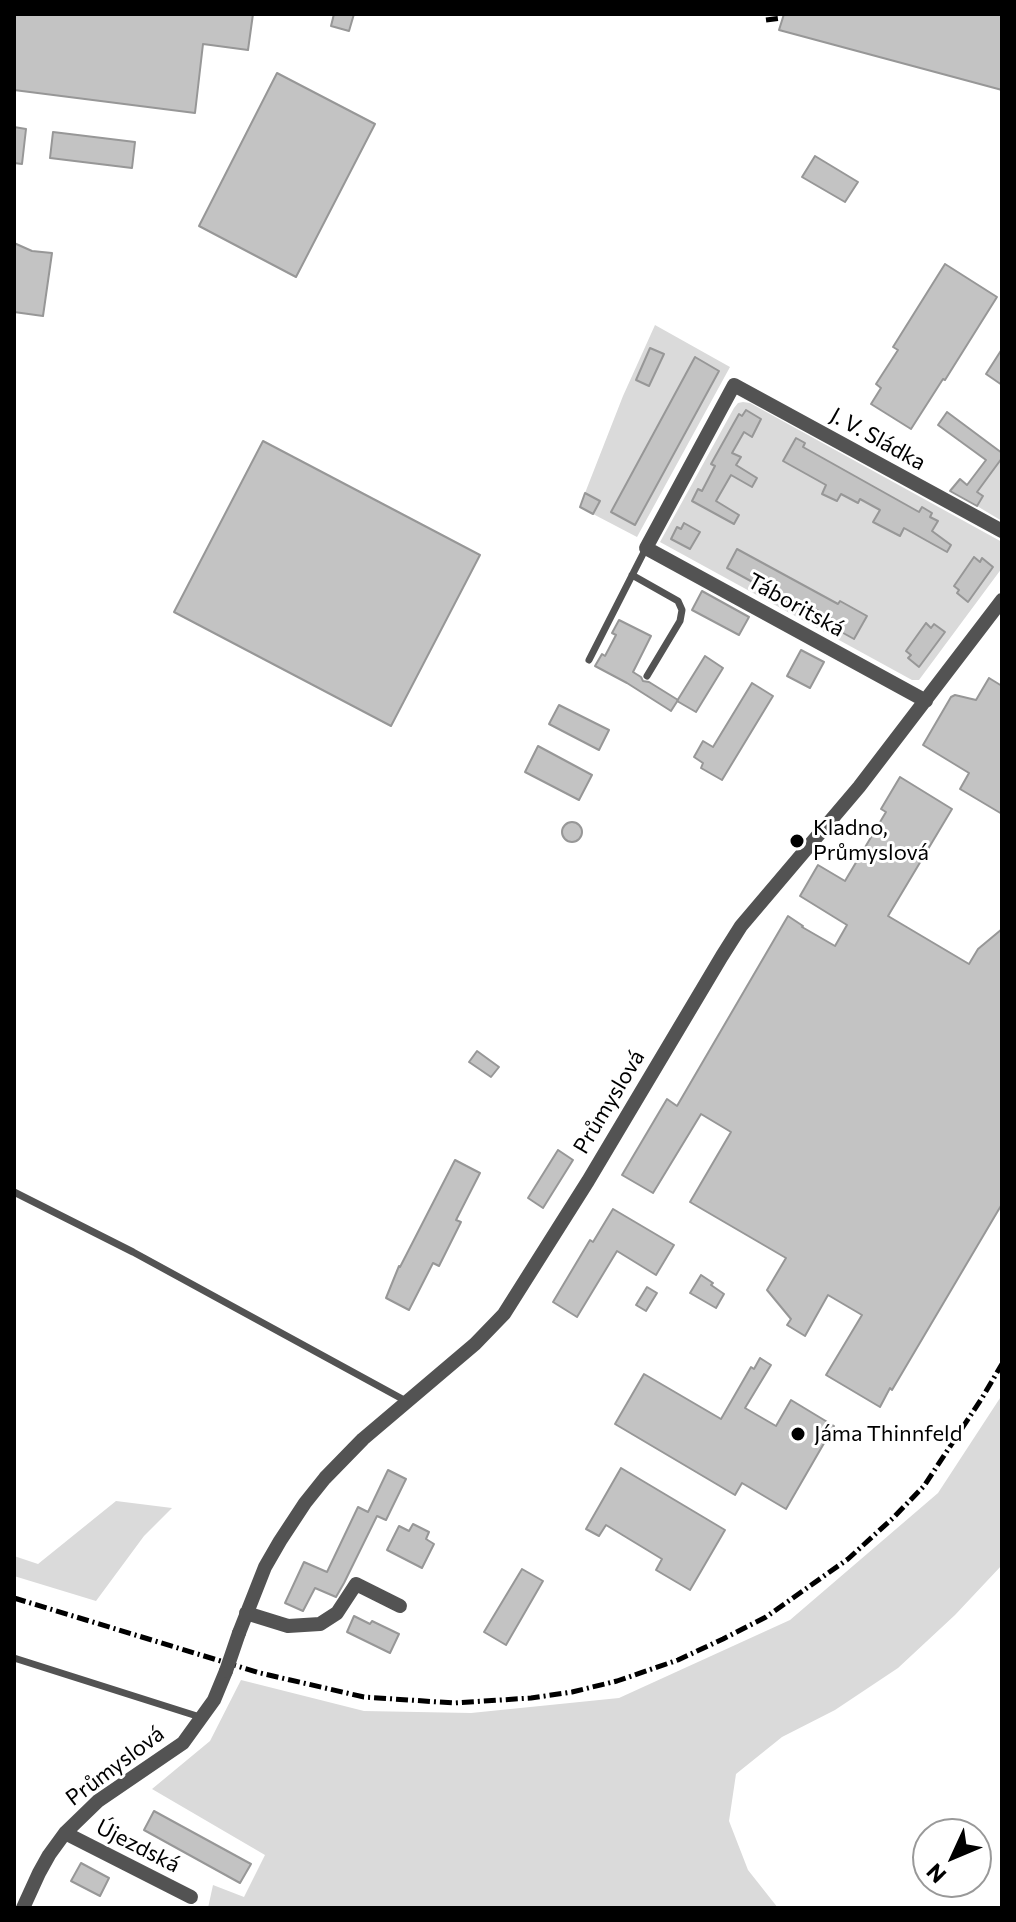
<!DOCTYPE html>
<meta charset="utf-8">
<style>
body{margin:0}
#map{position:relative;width:1016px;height:1922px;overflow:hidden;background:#fff;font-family:Commissioner,sans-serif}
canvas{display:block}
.frame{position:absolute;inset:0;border:16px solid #000;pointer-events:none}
.north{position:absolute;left:912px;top:1818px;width:80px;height:80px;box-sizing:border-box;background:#fff;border:2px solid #999;border-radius:50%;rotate:226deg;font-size:22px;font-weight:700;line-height:32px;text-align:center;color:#000}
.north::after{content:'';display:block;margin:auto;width:28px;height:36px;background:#000;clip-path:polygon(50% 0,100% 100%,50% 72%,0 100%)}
</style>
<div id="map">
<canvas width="1016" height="1922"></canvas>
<div class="frame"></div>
<div class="north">N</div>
</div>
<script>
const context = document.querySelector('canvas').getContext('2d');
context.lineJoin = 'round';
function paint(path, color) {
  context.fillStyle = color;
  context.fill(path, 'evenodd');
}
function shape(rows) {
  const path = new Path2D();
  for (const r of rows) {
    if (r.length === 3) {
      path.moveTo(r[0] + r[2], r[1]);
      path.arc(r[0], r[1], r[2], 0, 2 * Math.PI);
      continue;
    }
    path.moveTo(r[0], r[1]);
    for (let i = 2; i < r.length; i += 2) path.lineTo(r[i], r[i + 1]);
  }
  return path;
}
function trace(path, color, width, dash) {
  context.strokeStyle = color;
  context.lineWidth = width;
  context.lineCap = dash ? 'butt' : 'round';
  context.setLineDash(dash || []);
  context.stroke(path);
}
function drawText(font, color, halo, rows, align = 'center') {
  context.font = font + ' Commissioner,sans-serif';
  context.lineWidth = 6;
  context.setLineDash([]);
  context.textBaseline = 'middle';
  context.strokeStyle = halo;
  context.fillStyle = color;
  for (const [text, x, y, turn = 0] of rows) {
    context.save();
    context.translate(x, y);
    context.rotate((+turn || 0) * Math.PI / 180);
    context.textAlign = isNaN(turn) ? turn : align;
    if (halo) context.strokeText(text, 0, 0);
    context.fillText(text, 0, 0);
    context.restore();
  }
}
const green = shape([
 [655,325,730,367,637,537,593,514,600,501,585,493,623,396],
 [743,402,750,403,1002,542,1002,568,919,680,912,680,660,542,734,408,738,403],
 [1002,458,1002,521,977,506,983,496,977,492],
 [1002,1395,1002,1565,955,1615,898,1668,835,1710,782,1737,736,1774,729,1821,748,1870,778,1908,208,1908,213,1885,244,1897,265,1855,152,1789,210,1741,241,1680,364,1711,471,1713,619,1698,790,1620,938,1493],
 [116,1501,172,1508,144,1536,96,1601,14,1576,14,1556,38,1564]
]);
const building = shape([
 [14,14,253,14,248,50,203,44,195,113,14,90,14,14],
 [334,14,354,14,349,31,331,26,334,14],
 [784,14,1002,14,1002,90,779,30,784,14],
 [277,73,375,124,296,277,199,226,277,73],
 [14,127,26,129,22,164,14,163,14,127],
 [53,132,135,142,132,168,50,158,53,132],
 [815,156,858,182,845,202,802,177,815,156],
 [14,243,32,251,52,253,43,316,14,312,14,243],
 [945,264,997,297,945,380,943,379,911,429,871,404,881,388,876,384,898,350,893,347,945,264],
 [650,348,664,354,649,386,636,380,650,348],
 [1002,349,1002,385,986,374,1002,349],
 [695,357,719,371,635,525,611,512,695,357],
 [746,410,761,419,752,437,744,432,732,453,741,457,736,465,757,478,752,487,731,475,716,501,739,515,734,524,692,501,698,489,702,491,715,466,711,464,739,414,742,416,746,410],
 [947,412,1002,453,1002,458,977,492,983,496,977,506,950,491,960,479,967,485,986,460,938,425,947,412],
 [796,438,805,443,803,447,919,512,922,507,932,513,930,517,938,521,932,531,951,545,947,552,904,528,900,536,873,522,880,510,860,499,858,503,841,494,837,501,822,494,826,485,783,461,796,438],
 [263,441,480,555,391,726,174,612,263,441],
 [585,493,600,501,593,514,580,507,585,493],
 [684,523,700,532,690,549,671,539,677,527,681,529,684,523],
 [737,549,838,604,840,601,867,616,854,639,836,629,840,623,812,607,809,613,727,568,737,549],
 [974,557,980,562,982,558,993,567,968,602,957,593,959,590,954,586,974,557],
 [702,591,749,617,739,635,692,610,702,591],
 [619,620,651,636,633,672,641,677,643,681,649,682,678,700,671,711,627,683,595,666,602,654,605,656,616,635,612,633,619,620],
 [926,623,931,628,934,624,945,632,919,667,908,658,911,655,906,651,926,623],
 [801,650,824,662,810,688,787,676,801,650],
 [705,656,723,668,696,712,677,701,705,656],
 [989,678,1002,686,1002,814,960,789,969,773,923,745,951,697,955,695,976,700,989,678],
 [752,683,773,696,722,780,701,768,703,763,694,757,703,741,713,747,752,683],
 [559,705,609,730,599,750,549,724,559,705],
 [538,746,592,775,579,800,525,772,538,746],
 [900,777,952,809,888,916,969,964,978,949,1002,929,1002,1204,892,1390,890,1388,880,1407,826,1375,862,1315,828,1295,805,1336,787,1325,791,1319,767,1290,786,1258,690,1202,731,1132,701,1114,653,1193,622,1175,667,1099,677,1106,788,916,803,926,802,927,835,946,847,925,800,896,818,865,845,881,886,812,881,809,900,777],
 [572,832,10],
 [477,1051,499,1067,491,1077,469,1062,477,1051],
 [558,1150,573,1160,543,1208,528,1198,558,1150],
 [455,1160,480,1173,456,1220,461,1222,439,1266,433,1263,409,1310,386,1298,399,1266,400,1267,455,1160],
 [613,1209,674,1245,656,1275,617,1251,577,1317,553,1302,590,1240,593,1242,613,1209],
 [701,1275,713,1283,711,1285,724,1294,716,1308,690,1293,701,1275],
 [647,1287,657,1293,646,1311,636,1305,647,1287],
 [760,1358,771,1365,745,1408,776,1426,791,1400,834,1426,786,1509,742,1483,735,1495,615,1424,644,1374,721,1419,751,1367,754,1369,760,1358],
 [621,1468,725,1530,690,1590,656,1570,662,1559,606,1525,599,1536,586,1529,621,1468],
 [388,1470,406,1479,386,1520,377,1516,344,1583,336,1597,315,1588,303,1611,285,1603,304,1562,327,1572,358,1507,368,1512,388,1470],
 [413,1524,429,1532,426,1539,434,1544,422,1568,387,1550,399,1526,409,1531,413,1524],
 [522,1569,543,1581,506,1645,484,1632,522,1569],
 [354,1616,370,1624,372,1621,399,1634,390,1653,347,1632,354,1616],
 [154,1811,251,1864,240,1883,144,1830,154,1811],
 [81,1863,109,1878,100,1896,71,1881,81,1863]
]);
const lane = shape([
 [632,575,678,601,682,610,680,621,647,676],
 [589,660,646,548],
 [14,1192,133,1252,406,1401],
 [14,1658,200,1717]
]);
const street = shape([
 [926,701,646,548,734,385,1002,531],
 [246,1613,288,1626,320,1624,337,1613,356,1584,400,1606],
 [239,1633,265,1567,280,1541,305,1503,325,1478,363,1439,475,1344,504,1314,588,1181,722,956,741,926,859,787,1002,600],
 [65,1833,191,1897],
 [23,1908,39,1873,49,1855,65,1833,98,1801,183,1743,214,1700,226,1671]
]);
const rail = shape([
 [766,20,781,18],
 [14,1598,260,1673,364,1697,454,1703,531,1698,572,1692,617,1681,678,1660,723,1639,766,1617,848,1559,893,1518,924,1486,982,1398,1002,1364]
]);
const streetBridge = shape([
 [226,1671,239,1633]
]);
const markers = [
 [797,841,8,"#000"],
 [798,1434,8,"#000"]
];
const streetNames = [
 ["J. V. Sládka",878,439,29],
 ["Táboritská",796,605,29],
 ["Průmyslová",609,1102,-59],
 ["Průmyslová",115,1766,-37],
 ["Újezdská",138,1846,27]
];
const poiNames = [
 ["Kladno,",813,828],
 ["Průmyslová",813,853],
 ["Jáma Thinnfeld",814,1434]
];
paint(green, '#dadada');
paint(building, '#c3c3c3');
trace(building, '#979797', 2);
trace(lane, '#535353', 7);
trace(street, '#535353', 14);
trace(rail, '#000', 5, [12, 4, 2, 4]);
trace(streetBridge, '#535353', 14);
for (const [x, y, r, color] of markers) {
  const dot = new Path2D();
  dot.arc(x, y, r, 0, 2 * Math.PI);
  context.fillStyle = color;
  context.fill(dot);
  trace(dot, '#fff', 3);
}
drawText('22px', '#000', '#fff', streetNames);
drawText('22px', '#000', '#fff', poiNames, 'left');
</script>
